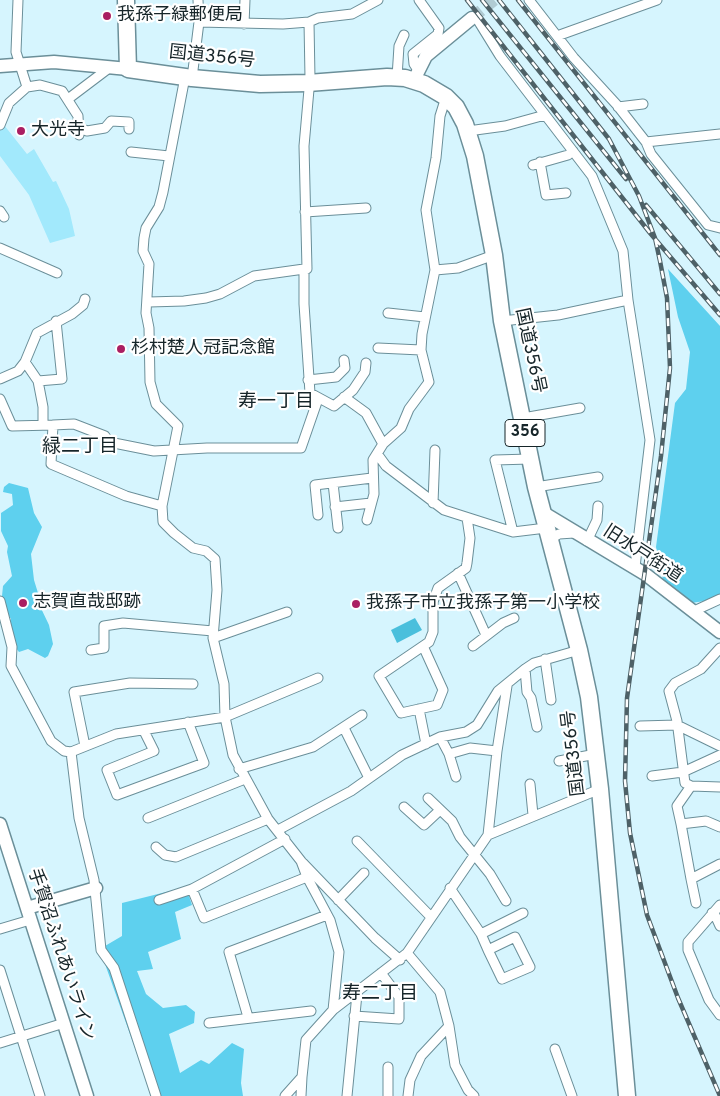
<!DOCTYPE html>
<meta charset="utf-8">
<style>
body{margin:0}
canvas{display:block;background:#d6f5fe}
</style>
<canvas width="720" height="1096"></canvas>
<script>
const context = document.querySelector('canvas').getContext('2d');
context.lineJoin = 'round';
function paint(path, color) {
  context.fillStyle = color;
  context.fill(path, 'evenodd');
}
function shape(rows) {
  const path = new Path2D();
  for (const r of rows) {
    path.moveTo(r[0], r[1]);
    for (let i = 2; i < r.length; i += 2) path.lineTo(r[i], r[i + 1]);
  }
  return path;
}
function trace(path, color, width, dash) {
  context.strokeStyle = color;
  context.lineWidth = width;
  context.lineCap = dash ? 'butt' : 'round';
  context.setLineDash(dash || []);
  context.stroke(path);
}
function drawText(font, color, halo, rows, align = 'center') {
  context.font = font + ' Overpass,"Noto Sans JP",sans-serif';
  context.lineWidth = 4.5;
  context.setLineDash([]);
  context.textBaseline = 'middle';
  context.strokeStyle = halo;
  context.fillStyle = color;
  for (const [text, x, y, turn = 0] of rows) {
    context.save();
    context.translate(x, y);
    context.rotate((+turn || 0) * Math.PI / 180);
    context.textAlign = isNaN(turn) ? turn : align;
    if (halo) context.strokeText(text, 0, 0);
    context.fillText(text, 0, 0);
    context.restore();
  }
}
const green = shape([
 [4,125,27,154,34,149,53,182,56,181,69,209,75,236,50,243,29,195,0,156,0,129]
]);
const forest = shape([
 [668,269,720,326,720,594,705,601,691,603,664,585,656,547,675,403,686,389,690,352,678,317],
 [9,483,28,488,34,513,42,527,31,554,34,580,38,593,38,602,49,625,53,644,48,656,45,658,28,649,19,652,16,648,8,623,11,619,5,610,2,596,3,586,12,576,7,552,8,546,1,531,1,513,13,505,12,494,3,492,4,487],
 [186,887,192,905,175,912,181,939,148,952,153,969,137,971,146,994,163,1008,186,1005,195,1012,194,1023,169,1034,180,1073,201,1060,209,1064,232,1043,244,1049,241,1083,243,1096,152,1096,105,964,105,946,122,936,122,903]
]);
const water = shape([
 [415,618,422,630,397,643,391,630]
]);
const secondaryTunnel = shape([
 [472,18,494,0]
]);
const street = shape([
 [529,0,574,58,617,105,646,142,651,154,708,225,720,228],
 [199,22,283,24,309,22,310,78,304,146,307,269,304,269,304,304,310,393,334,406,353,390,365,372,366,363],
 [309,22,318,18,352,14,378,0],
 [479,22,500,56,592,176,623,251,628,300,650,440,635,567],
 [244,24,245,0],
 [557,36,657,0],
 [418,70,414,64,413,54,438,34,439,28,419,0],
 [397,77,399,46,404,35],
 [192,78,199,22,198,0],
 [27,87,40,85,62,91,78,116,79,135],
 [68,99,109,68],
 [618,107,643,104],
 [0,125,9,103,27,87,16,52,18,0],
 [79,128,87,131,105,128,111,121,129,122,129,129],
 [468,131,505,126,545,115],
 [646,142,720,134],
 [131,152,169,156],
 [540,162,546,195,566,193],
 [533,165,568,155,573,151],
 [0,211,4,217],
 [305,212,366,208],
 [0,248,57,273],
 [435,270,458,268,494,255],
 [149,302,184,301,206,298,220,294,254,276,304,269],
 [388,313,425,317],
 [502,321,558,315,628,300],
 [378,348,421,350],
 [25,362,37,333,72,314,83,305,85,299],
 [0,379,18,371,25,362,38,381,43,407,43,425],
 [308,380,336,377,345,368,344,360],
 [38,381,62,379,56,321],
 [344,397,366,413,383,444],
 [0,399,12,426,53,425,51,464,126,496,162,506,178,426,156,404,150,382,149,328,146,313,149,264,143,251,144,238,146,228,159,207,163,192,185,77],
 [523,418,580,408],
 [53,425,74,424,105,436,109,442,154,451,207,448,301,448,318,399],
 [378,455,386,466,444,510,513,532,546,528],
 [333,483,338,528],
 [536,487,598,477],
 [433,503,435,450],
 [162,506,163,522,174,533,193,548,206,551,215,559,217,590,213,638,224,684,225,717,233,755,268,819,301,861,307,877,330,920,339,952,333,1010],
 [335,507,371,503],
 [318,515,315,485,372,478],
 [367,520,374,494,373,460,383,444,401,428,409,409,429,382,421,350,422,334,435,270,426,210,436,158,440,116,446,97],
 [513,532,495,460,530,459],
 [550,539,559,534,574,533],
 [587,541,597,520,598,506],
 [458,573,486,635],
 [0,601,12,647,11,666,51,741,64,751,71,752,79,818,94,880,101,950,114,968,156,1096],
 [694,611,720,599],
 [213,638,287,612],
 [423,646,443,690,437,705,401,713,379,676,429,642,433,632,433,602,438,588,466,568,467,563,470,538,467,518],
 [473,646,503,623,514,618],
 [720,648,701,669,675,683,669,691,677,721,685,783,691,786,720,787],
 [91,650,104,648,104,626,123,623,213,631],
 [545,659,551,700],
 [525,669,527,692,531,698,537,727],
 [419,709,426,744],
 [640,726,677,725,720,746],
 [344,728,369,778],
 [144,731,154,751,107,770,117,795,204,763,188,722],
 [440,737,449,754,456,777],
 [85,746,74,692,130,683,193,684],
 [71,752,116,734,225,717,318,678],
 [449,754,470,748,497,751],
 [559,761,596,754],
 [239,769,313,747,362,715],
 [652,776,683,772,720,755],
 [530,784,533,815],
 [691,786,677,806,681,824,706,821,720,827],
 [428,798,452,821,460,837,490,874,506,901],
 [404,807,424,825,440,810],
 [148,818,245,779],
 [681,824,691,879,720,864],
 [278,830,351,791,402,755,440,737,466,732,477,725,498,691,525,669,534,663,579,650],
 [488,835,497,751,507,686],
 [357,841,431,917],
 [156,847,165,855,176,857,268,819],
 [303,863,375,938,400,960],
 [691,879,696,903],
 [450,888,481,934,488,950,502,979,530,967,515,937,488,950],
 [192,889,204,918,307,877],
 [159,900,192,889,285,839],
 [338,900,364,873],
 [720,905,688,942,688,950,709,1000,720,1015],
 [712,913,715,915,720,926],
 [0,929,30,920],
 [481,934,523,913],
 [407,953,440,992,449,1026,455,1065,468,1090,474,1096],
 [0,970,40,1096],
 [354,1016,399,1019,399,997,381,973],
 [248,1017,229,952,327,915],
 [209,1023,311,1011],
 [0,1043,64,1023],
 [555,1049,572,1096],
 [388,1067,388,1096],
 [285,1096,302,1077,306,1040,333,1010,407,953,488,835,600,789],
 [301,1096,302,1077],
 [347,1096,357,994],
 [408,1096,410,1080,421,1056,449,1026]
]);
const secondary = shape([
 [0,66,54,62,128,69],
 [414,80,426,56,472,18],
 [542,512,645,574,720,632],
 [0,824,87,1096],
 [27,908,96,888]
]);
const highway = shape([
 [126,0,128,69,192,78,260,84,308,83,387,77,405,78,424,84,446,97,456,107,465,124,475,156,494,255,502,321,536,487,579,650,589,697,600,789,627,1096]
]);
const rail = shape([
 [467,0,650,233,720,315],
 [482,0,626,179],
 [499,0,609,139,639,196,655,238,660,261,667,298,670,368,661,456,627,698,625,781,630,833,647,915,678,998,720,1096],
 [518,0,720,255],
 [646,205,720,294]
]);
const markers = [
 [107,16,5,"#aa1f62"],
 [21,131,5,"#aa1f62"],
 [121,349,5,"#aa1f62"],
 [23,603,5,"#aa1f62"],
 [356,604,5,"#aa1f62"]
];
const shields = [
 [525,433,40]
];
const shieldNames = [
 ["356",525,433]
];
const poiNames = [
 ["我孫子緑郵便局",117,16],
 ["大光寺",31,131],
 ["杉村楚人冠記念館",131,349],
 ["志賀直哉邸跡",33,603],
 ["我孫子市立我孫子第一小学校",366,604]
];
const streetNames = [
 ["国道356号",212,58,6],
 ["国道356号",529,351,78],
 ["旧水戸街道",642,555,33],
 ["国道356号",575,753,-97],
 ["手賀沼ふれあいライン",60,955,72]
];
const neighbourhoodNames = [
 ["寿一丁目",276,403],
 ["緑二丁目",80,448],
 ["寿二丁目",380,995]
];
paint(green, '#a2e9fc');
paint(forest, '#5ed0ee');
paint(water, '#4abfdc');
trace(secondaryTunnel, '#b0cbd3', 12, [12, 6]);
trace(street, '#6b8f99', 11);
trace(secondary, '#6b8f99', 15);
trace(highway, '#6b8f99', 19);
trace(street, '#fff', 9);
trace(secondary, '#fff', 12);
trace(highway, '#fff', 16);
trace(rail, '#4e6167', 4.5);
trace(rail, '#fff', 2.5, [8]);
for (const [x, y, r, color] of markers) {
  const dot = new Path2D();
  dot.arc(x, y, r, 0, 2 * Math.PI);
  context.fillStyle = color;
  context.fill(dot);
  trace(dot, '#fff', 2);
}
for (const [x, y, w] of shields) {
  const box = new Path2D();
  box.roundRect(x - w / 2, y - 13.5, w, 27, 4);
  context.fillStyle = '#fff';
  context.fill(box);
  trace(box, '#162529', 1);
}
drawText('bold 16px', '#162529', null, shieldNames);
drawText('18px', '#162529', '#fff', poiNames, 'left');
drawText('18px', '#162529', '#fff', streetNames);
drawText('19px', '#162529', '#fff', neighbourhoodNames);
</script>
